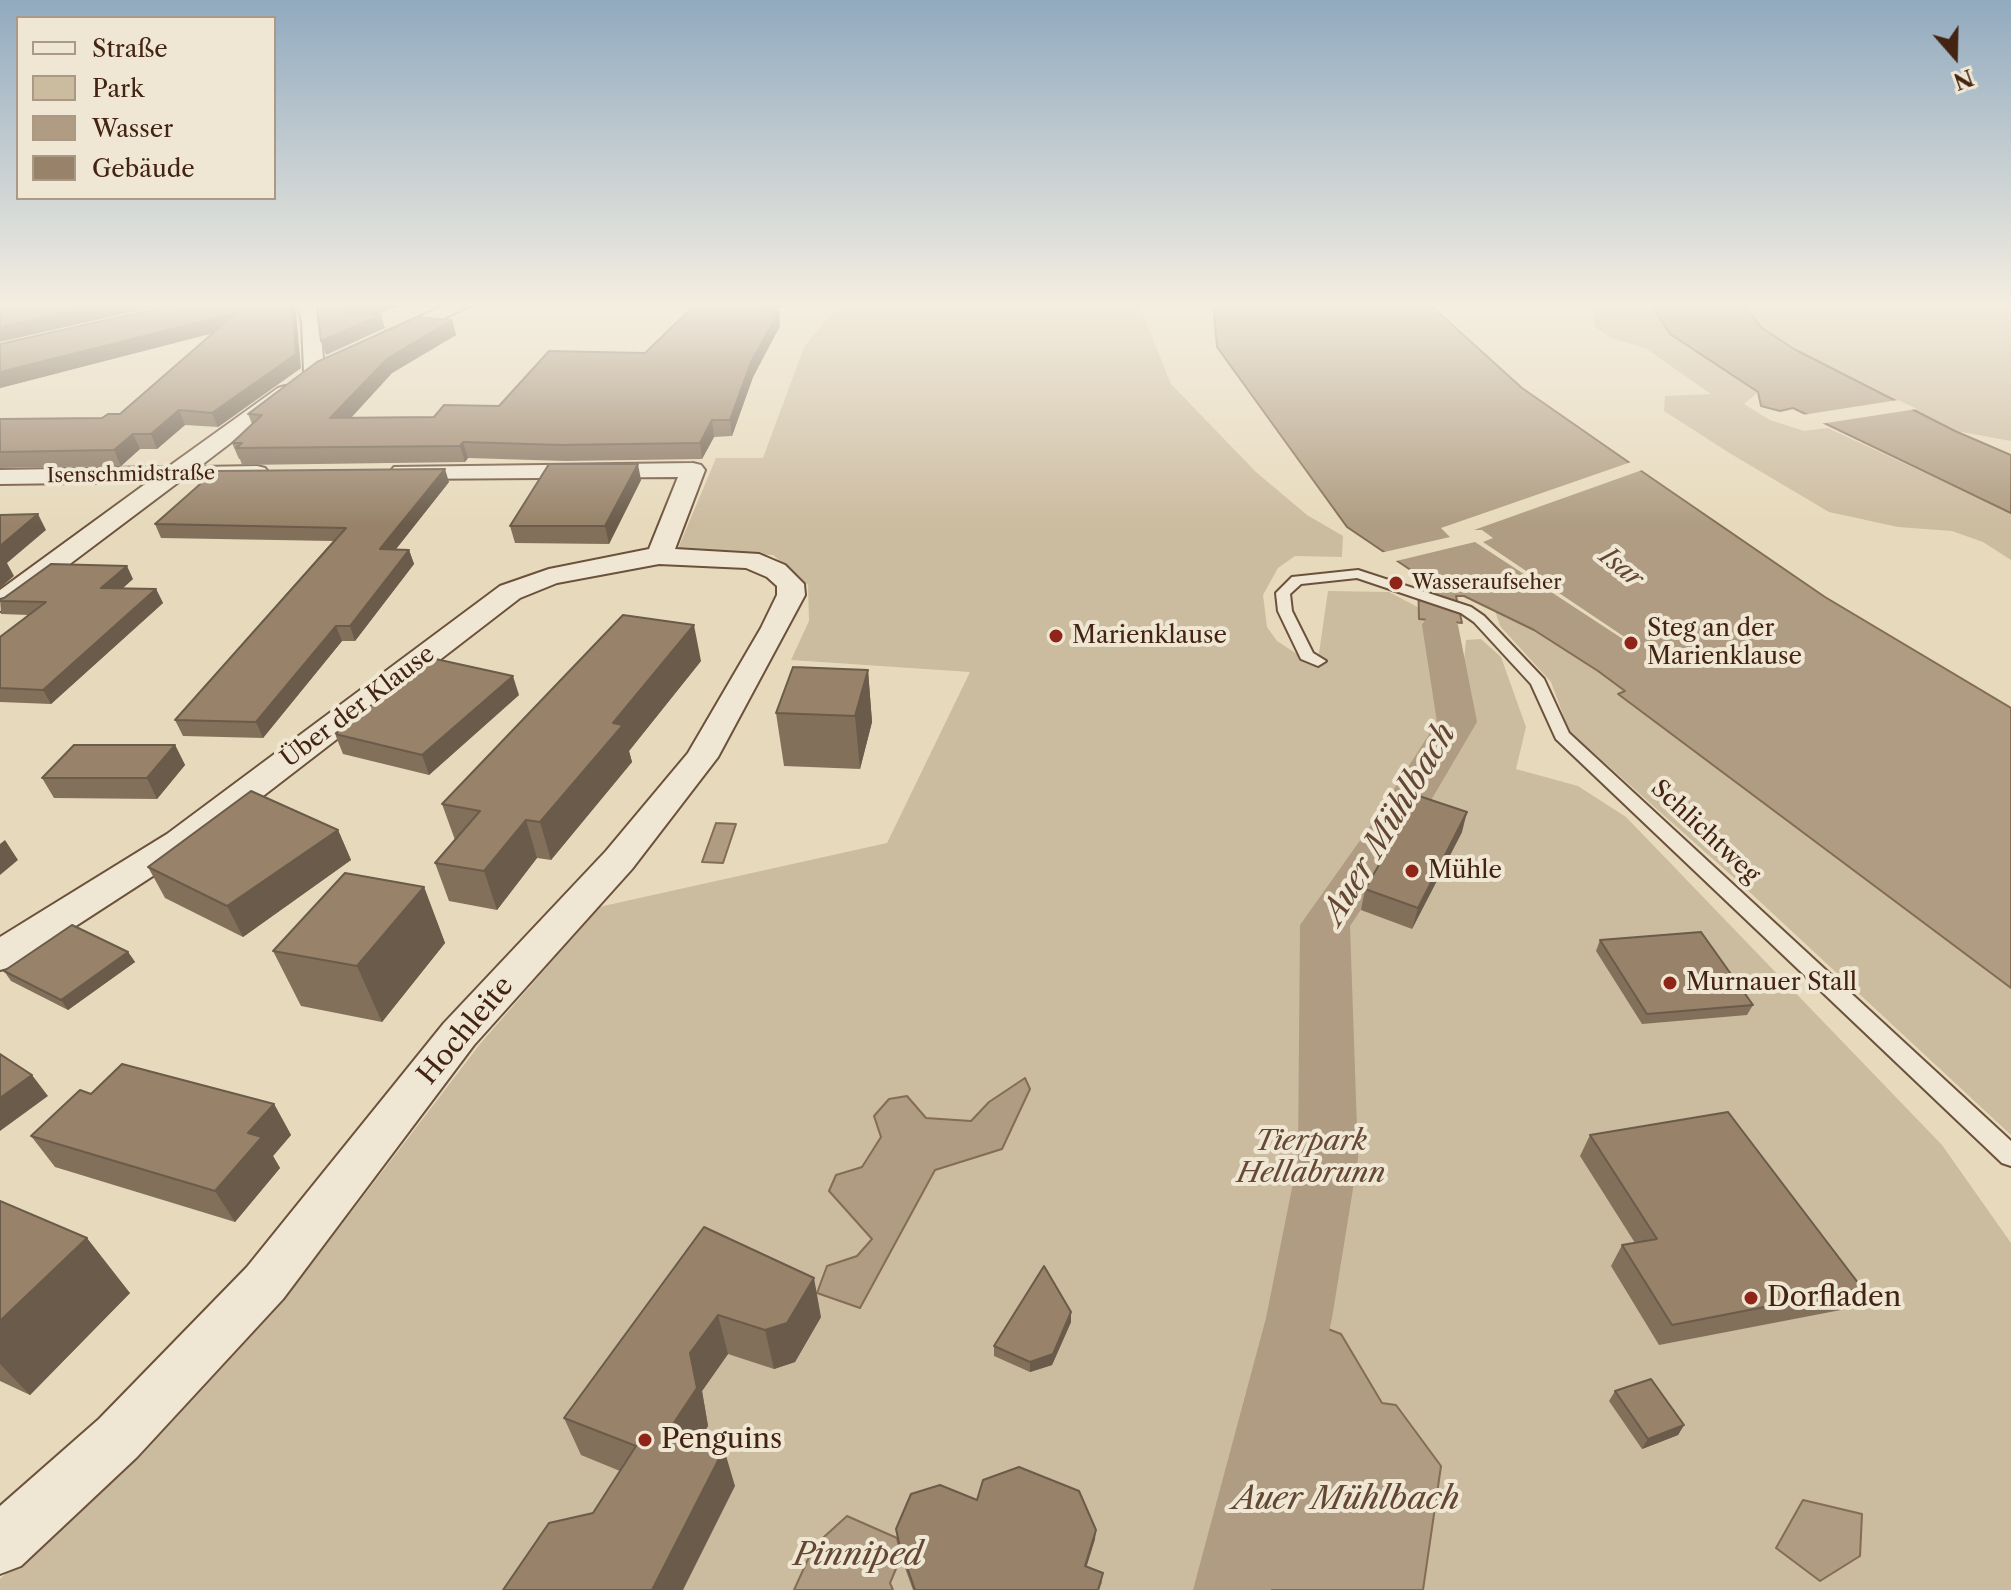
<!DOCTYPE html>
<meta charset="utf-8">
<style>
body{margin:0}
#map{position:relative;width:2011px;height:1590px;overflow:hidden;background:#e7dabc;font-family:"Libre Caslon Text",serif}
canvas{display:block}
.legend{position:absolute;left:16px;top:16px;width:260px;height:184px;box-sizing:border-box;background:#efe7d3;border:2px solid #aa9985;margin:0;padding:10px 14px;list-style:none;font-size:24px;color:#432311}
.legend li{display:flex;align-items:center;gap:16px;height:40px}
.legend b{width:40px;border:2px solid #aa9985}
.north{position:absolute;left:1915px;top:16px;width:80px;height:80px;-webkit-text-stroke:6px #efe7d3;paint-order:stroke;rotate:160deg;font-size:22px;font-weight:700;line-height:32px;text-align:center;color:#432311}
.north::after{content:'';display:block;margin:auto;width:28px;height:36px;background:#432311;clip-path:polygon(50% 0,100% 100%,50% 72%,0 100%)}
</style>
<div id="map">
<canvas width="2011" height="1590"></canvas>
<ul class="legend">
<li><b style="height:10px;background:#efe7d3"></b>Straße</li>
<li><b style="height:22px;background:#cbbb9f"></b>Park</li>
<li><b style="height:22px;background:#af9c82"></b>Wasser</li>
<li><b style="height:22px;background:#98826a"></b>Gebäude</li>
</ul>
<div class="north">N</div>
</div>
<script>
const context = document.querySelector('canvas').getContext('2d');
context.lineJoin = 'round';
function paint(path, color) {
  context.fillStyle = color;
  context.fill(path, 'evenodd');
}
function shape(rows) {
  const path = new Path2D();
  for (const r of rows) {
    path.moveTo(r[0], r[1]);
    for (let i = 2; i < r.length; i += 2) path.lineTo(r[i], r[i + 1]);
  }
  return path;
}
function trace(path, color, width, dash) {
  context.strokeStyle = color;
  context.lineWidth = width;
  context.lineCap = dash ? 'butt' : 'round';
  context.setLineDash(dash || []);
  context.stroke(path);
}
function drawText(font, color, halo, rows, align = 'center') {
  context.font = font + ' "Libre Caslon Text",serif';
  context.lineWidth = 8;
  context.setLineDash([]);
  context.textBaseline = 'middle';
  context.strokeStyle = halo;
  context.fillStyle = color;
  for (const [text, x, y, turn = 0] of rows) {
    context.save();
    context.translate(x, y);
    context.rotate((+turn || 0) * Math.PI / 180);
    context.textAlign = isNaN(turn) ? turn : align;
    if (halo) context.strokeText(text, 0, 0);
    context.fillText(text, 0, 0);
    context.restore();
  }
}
const green = shape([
 [841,302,1138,302,1171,384,1256,472,1307,515,1343,536,1342,557,1295,556,1278,568,1263,595,1267,627,1277,641,1317,667,1328,591,1389,592,1446,622,1464,661,1466,640,1481,639,1501,657,1526,727,1516,769,1578,786,1626,817,1942,1145,2011,1243,2011,1590,0,1590,0,1579,190,1398,297,1283,480,1044,599,907,887,843,970,672,791,660,809,621,808,585,773,555,677,551,716,458,763,458,804,347],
 [1590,302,1650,302,1670,334,1758,392,1744,404,1770,420,1804,431,1828,428,2011,513,2011,560,1983,542,1952,531,1898,527,1829,512,1731,454,1664,411,1665,396,1711,394,1645,348,1613,339,1596,328],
 [1740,302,2011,302,2011,441,1956,431,1794,349,1762,328],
 [1495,611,1534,630,1598,671,1626,692,1618,695,2011,988,2011,1135,1741,884,1569,731,1551,682,1500,626]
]);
const water = shape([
 [1213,302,1427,302,1522,388,1650,477,1825,597,2011,708,2011,988,1618,694,1625,691,1598,671,1534,630,1464,596,1456,596,1462,623,1419,619,1418,575,1347,527,1217,347,1213,302],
 [1650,302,1740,302,1762,328,1794,349,1955,431,2011,455,2011,513,1793,408,1780,411,1761,406,1758,392,1670,334,1650,302],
 [716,823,736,824,723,863,702,862,716,823],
 [1025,1078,1030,1089,1002,1149,935,1170,860,1308,817,1293,827,1266,857,1256,872,1239,829,1191,836,1175,862,1167,881,1137,874,1116,889,1099,907,1096,926,1118,971,1121,989,1102,1025,1078],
 [1299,1318,1341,1334,1382,1403,1396,1405,1441,1466,1423,1590,1232,1590,1299,1318],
 [1803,1500,1862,1514,1860,1556,1820,1581,1776,1548,1803,1500],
 [847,1516,897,1538,901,1557,890,1583,893,1590,794,1590,814,1546,847,1516]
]);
const pier = shape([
 [1898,400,1917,409,1820,424,1802,415],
 [1634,461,1645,469,1474,530,1482,530,1493,538,1483,542,1635,644,1632,645,1475,542,1392,562,1380,553,1450,537,1441,528]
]);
const canal = shape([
 [1440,614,1453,617,1458,625,1477,722,1410,836,1350,926,1358,1158,1332,1318,1271,1590,1193,1590,1266,1318,1298,1158,1300,925,1371,825,1437,722,1422,625,1427,617,1440,614]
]);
const lane = shape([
 [1358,570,1471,607,1484,616,1544,679,1569,733,2011,1141,2011,1166,2002,1163,1556,739,1531,684,1474,622,1461,613,1357,578,1301,584,1290,594,1292,611,1313,653,1326,661,1318,666,1301,659,1278,611,1276,593,1292,577,1358,570]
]);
const street = shape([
 [297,302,315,302,320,321,324,371,321,375,314,377,304,371,302,321,297,302],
 [453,302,477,302,395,342,388,344,378,338,381,334,453,302],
 [285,386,292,388,296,392,292,396,199,467,257,466,265,468,269,473,265,478,180,481,10,609,0,611,0,590,148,482,0,484,0,470,168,467,278,388,285,386],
 [693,463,701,465,705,470,675,549,759,554,785,565,804,584,805,595,718,757,632,869,474,1045,283,1299,137,1457,21,1566,0,1574,0,1506,99,1419,247,1267,444,1023,606,851,688,753,761,628,777,595,777,586,767,577,746,568,659,564,557,583,520,598,193,850,14,966,0,970,0,937,167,834,500,586,549,569,649,549,678,477,402,479,394,477,390,472,394,467,693,463]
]);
const wall = shape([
 [185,302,301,368,218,427,185,425,157,449,140,449,121,466,0,468,0,419,102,418,120,414,212,333,0,388,0,344],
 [698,302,787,302,776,311,780,326,753,377,732,436,714,437,702,459,565,461,468,458,465,462,242,465,240,459,239,459,232,443,252,424,248,414,452,320,456,335,392,373,351,418,434,417,499,406,645,353],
 [641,480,609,544,515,543,510,526],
 [449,482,396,549,409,550,414,564,355,641,342,641,263,738,183,736,175,720,333,541,161,538,155,524],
 [133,579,123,588,156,589,163,603,51,704,0,702,0,637,29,615,1,614,0,599],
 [701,661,629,751,632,762,551,860,537,858,497,910,449,901,435,863,455,840,442,804],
 [868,670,872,722,860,769,784,766,776,713],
 [519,695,429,775,343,754,335,734],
 [175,745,185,765,157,799,54,798,42,778],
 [338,830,351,860,243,937,165,898,148,867],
 [1462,832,1412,929,1361,910,1365,889],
 [424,887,445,943,382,1022,301,1006,273,951],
 [1600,940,1753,1005,1747,1015,1642,1024,1596,951],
 [128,952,135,962,68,1010,11,981,4,971],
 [274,1104,291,1135,273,1156,280,1168,235,1222,55,1167,31,1136],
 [1590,1135,1862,1288,1846,1309,1659,1345,1611,1266,1622,1245,1635,1243,1580,1156],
 [0,1201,130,1293,30,1395,0,1381],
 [704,1227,821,1317,795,1362,774,1369,728,1354,702,1391,708,1426,700,1439,735,1486,593,1513,620,1471,581,1455,564,1418],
 [1071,1312,1071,1322,1052,1365,1030,1372,994,1356,994,1346],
 [1615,1391,1684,1425,1678,1435,1642,1449,1609,1401],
 [977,1500,1095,1539,1086,1566,1102,1582,1099,1590,913,1590,901,1557,896,1529]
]);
const shadedWall = shape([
 [112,302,175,302,0,342,0,327],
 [292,302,295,302,301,368,218,427,212,413],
 [369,302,412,302,345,325,341,312],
 [768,302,787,302,760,325,758,310],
 [779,312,780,326,753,377,732,436,730,420,751,362],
 [236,313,241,326,0,388,0,372],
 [381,315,385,328,326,355,321,341],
 [452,320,456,335,392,373,336,434,330,418,388,358],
 [179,410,185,425,157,449,151,434],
 [712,420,714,437,702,459,700,443],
 [133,434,140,449,121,466,114,450],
 [463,442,468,458,465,462,460,446],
 [638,464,641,480,609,544,605,526],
 [445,469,449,482,385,563,380,549],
 [38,514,46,530,7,563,14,576,0,588,0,546],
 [409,550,414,564,355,641,350,626],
 [127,566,133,579,108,601,101,588],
 [156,589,163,603,51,704,43,690],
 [694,625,701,661,629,751,632,762,551,860,540,822,613,723],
 [336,626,342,641,263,738,256,722],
 [868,670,872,722,860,769,855,716],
 [513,676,519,695,429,775,422,755],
 [175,745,185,765,157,799,147,778],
 [1467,812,1462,832,1412,929,1418,908],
 [526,820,537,858,497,910,484,871],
 [338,830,351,860,243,937,227,906],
 [5,840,18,860,0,875,0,844],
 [424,887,445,943,382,1022,357,966],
 [128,952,135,962,68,1010,61,1000],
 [32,1075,48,1096,0,1131,0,1098],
 [274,1104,291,1135,273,1156,280,1168,235,1222,215,1191,248,1133],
 [87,1238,130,1293,30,1395,0,1364,0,1321],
 [814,1278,821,1317,795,1362,774,1369,765,1330],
 [1071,1312,1071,1322,1052,1365,1030,1372,1030,1362],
 [718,1315,728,1354,702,1391,708,1426,684,1464,671,1427,690,1353],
 [1684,1425,1678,1435,1642,1449,1648,1439],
 [724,1449,735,1486,683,1590,652,1590],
 [1096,1530,1095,1539,1084,1575,1085,1566]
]);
const building = shape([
 [0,302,112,302,0,327,0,302],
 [185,302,292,302,296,354,212,413,179,410,151,434,133,434,114,450,0,452,0,419,102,418,108,414,120,414,236,313,0,372,0,344,185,302],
 [316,302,369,302,341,312,381,315,321,341,316,302],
 [698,302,768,302,758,310,779,312,751,362,730,420,712,420,700,443,561,445,463,442,460,446,236,448,242,443,232,443,262,415,248,414,317,362,417,317,452,320,388,358,330,418,434,417,444,405,499,406,549,351,645,353,698,302],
 [549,464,638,464,605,526,510,526,549,464],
 [445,469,380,549,409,550,350,626,336,626,256,722,175,720,346,528,155,524,215,471,445,469],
 [38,514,0,546,0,515,38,514],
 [51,564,127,566,101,588,156,589,43,690,0,688,0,637,46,602,0,601,0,599,4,598,51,564],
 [623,615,694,625,613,723,623,725,540,822,526,820,484,871,435,863,480,811,442,804,623,615],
 [431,658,513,676,422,755,335,734,431,658],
 [793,667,868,670,855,716,776,713,793,667],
 [74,745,175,745,147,778,42,778,74,745],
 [251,791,338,830,227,906,148,867,251,791],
 [1419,796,1467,812,1418,908,1365,889,1419,796],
 [345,873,424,887,357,966,273,951,345,873],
 [72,925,128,952,61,1000,4,971,72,925],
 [1701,932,1753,1005,1647,1014,1600,940,1701,932],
 [0,1054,32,1075,0,1098,0,1054],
 [122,1064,274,1104,248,1133,262,1137,215,1191,31,1136,80,1090,91,1094,122,1064],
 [1728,1112,1862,1288,1672,1325,1622,1245,1657,1239,1590,1135,1728,1112],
 [0,1201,87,1238,0,1321,0,1201],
 [704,1227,814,1278,787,1323,765,1330,718,1315,690,1353,697,1388,671,1427,724,1449,652,1590,503,1590,549,1523,593,1513,636,1446,564,1418,704,1227],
 [1044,1266,1071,1312,1053,1354,1030,1362,994,1346,1044,1266],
 [1651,1379,1684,1425,1648,1439,1615,1391,1651,1379],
 [1019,1467,1079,1491,1096,1530,1085,1566,1103,1573,1098,1590,915,1590,900,1547,896,1529,911,1494,940,1485,977,1500,983,1480,1019,1467]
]);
const markers = [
 [1396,583,8,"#8f2418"],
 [1056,636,8,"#8f2418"],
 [1631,643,8,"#8f2418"],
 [1412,871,8,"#8f2418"],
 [1670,983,8,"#8f2418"],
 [1751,1298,8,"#8f2418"],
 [645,1440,8,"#8f2418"]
];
const farStreetnames = [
 ["Isenschmidstraße",131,475,-1]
];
const farPoinames = [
 ["Wasseraufseher",1412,583]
];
const poiNames = [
 ["Steg an der",1647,629],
 ["Marienklause",1647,657],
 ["Marienklause",1072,636],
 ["Mühle",1428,871],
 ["Murnauer Stall",1686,983]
];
const streetNames = [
 ["Über der Klause",358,707,-37],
 ["Schlichtweg",1705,832,43]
];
const waterNames = [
 ["Isar",1621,568,39]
];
const nearStreetnames = [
 ["Hochleite",466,1031,-50]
];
const nearParknames = [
 ["Tierpark",1311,1142],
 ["Hellabrunn",1311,1174]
];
const nearPoinames = [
 ["Dorfladen",1767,1298],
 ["Penguins",661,1440]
];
const nearWaternames = [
 ["Auer Mühlbach",1390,824,-59],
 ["Auer Mühlbach",1346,1500],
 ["Pinniped",858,1556]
];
paint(green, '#cbbb9f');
paint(water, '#af9c82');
trace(water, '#846c55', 2);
paint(pier, '#e7dabc');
paint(canal, '#af9c82');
trace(lane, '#6c513c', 4);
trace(street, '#6c513c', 4);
paint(lane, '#efe7d3');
paint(street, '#efe7d3');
paint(wall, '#83705b');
paint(shadedWall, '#6a5b4a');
paint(building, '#98826a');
trace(building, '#6a5b4a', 2);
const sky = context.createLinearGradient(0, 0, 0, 525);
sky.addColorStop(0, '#91aabf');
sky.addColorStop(0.58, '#f4eee1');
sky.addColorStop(1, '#f4eee100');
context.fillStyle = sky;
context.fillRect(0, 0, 2011, 525);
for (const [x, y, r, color] of markers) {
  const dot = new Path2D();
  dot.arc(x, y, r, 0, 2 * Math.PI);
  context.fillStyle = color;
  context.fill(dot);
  trace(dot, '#efe7d3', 3);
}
drawText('20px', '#432311', '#efe7d3', farStreetnames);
drawText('20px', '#432311', '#efe7d3', farPoinames, 'left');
drawText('24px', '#432311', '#efe7d3', poiNames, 'left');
drawText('24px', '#432311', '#efe7d3', streetNames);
drawText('italic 26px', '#634733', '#efe7d3', waterNames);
drawText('28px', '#432311', '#efe7d3', nearStreetnames);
drawText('italic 28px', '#654934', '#efe7d3', nearParknames);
drawText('28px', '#432311', '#efe7d3', nearPoinames, 'left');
drawText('italic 32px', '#634733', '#efe7d3', nearWaternames);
</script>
